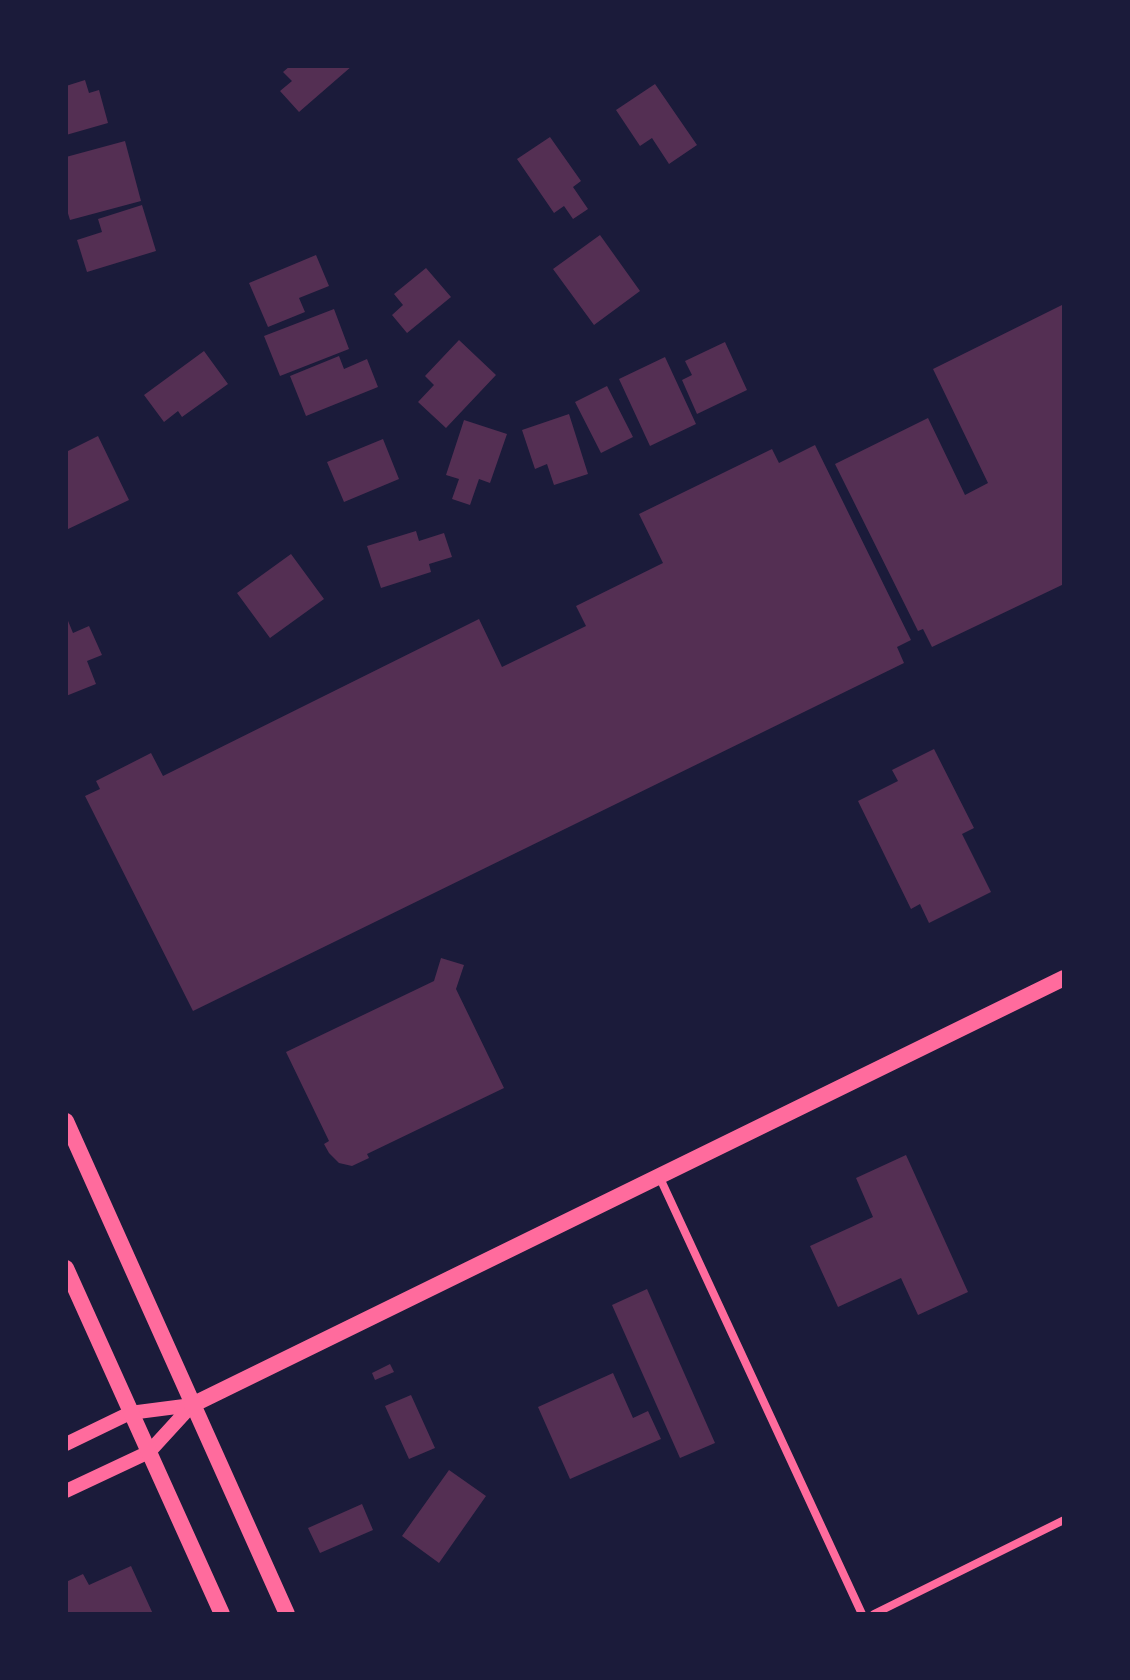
<!DOCTYPE html>
<style>
body{margin:0}
#map{position:relative;width:1130px;height:1680px;overflow:hidden;background:#1b1b3a;font-family:Poppins,sans-serif}
canvas{display:block}
.frame{position:absolute;inset:0;border:68px solid #1b1b3a;pointer-events:none}
</style>
<div id="map">
<canvas width="1130" height="1680"></canvas>
<div class="frame"></div>
</div>
<script>
const context = document.querySelector('canvas').getContext('2d');
context.lineJoin = 'round';
function paint(path, color) {
  context.fillStyle = color;
  context.fill(path, 'evenodd');
}
function shape(rows) {
  const path = new Path2D();
  for (const r of rows) {
    path.moveTo(r[0], r[1]);
    for (let i = 2; i < r.length; i += 2) path.lineTo(r[i], r[i + 1]);
  }
  return path;
}
function trace(path, color, width, dash) {
  context.strokeStyle = color;
  context.lineWidth = width;
  context.lineCap = dash ? 'butt' : 'round';
  context.setLineDash(dash || []);
  context.stroke(path);
}
const building = shape([
 [290,66,352,66,299,112,280,91,292,81,283,72],
 [85,80,89,93,99,90,108,123,66,135,66,86],
 [655,84,697,145,669,164,652,138,640,146,616,110],
 [550,137,581,181,573,187,588,209,573,219,564,206,554,213,517,159],
 [125,141,141,201,70,220,66,207,66,157],
 [142,205,156,251,87,272,77,240,102,232,98,219],
 [600,235,640,291,594,325,553,269],
 [316,255,329,286,299,298,305,312,268,327,249,283],
 [426,268,451,297,407,333,392,315,403,305,394,294],
 [1064,304,1064,584,932,647,923,629,918,631,835,464,928,418,965,495,988,483,933,369],
 [334,309,349,349,280,376,264,336],
 [459,340,496,375,446,428,418,402,434,385,425,376],
 [725,342,747,390,697,414,682,380,692,375,685,361],
 [204,351,228,384,182,417,178,411,164,422,144,395],
 [339,356,344,369,367,359,378,387,306,416,290,376],
 [665,357,696,424,650,446,619,379],
 [607,386,633,437,601,453,575,402],
 [569,414,588,474,554,485,547,464,535,469,522,430],
 [464,420,507,434,490,483,479,479,470,505,452,499,459,479,446,475],
 [98,436,129,500,66,530,66,452],
 [383,439,399,479,344,502,327,462],
 [815,445,911,640,897,647,904,663,193,1011,85,796,100,789,96,781,151,753,163,776,479,619,502,667,586,626,576,606,663,563,639,514,772,449,779,463],
 [416,531,419,541,444,533,452,557,429,564,431,572,381,588,367,546],
 [291,554,324,599,270,638,237,593],
 [66,616,73,633,89,626,102,655,87,661,96,684,66,696],
 [934,749,974,828,962,834,991,892,929,923,920,904,911,909,858,801,898,781,892,770],
 [441,958,464,965,456,989,504,1088,367,1154,369,1158,352,1166,339,1163,329,1153,324,1144,329,1141,286,1052,434,981],
 [906,1155,968,1292,918,1315,901,1278,838,1307,810,1246,873,1217,856,1178],
 [647,1289,715,1443,680,1458,612,1305],
 [390,1364,394,1372,375,1380,372,1373],
 [613,1373,633,1418,648,1411,661,1439,570,1479,538,1407],
 [411,1395,435,1448,409,1459,385,1406],
 [449,1470,486,1496,439,1563,402,1536],
 [362,1504,373,1530,320,1553,308,1528],
 [131,1566,153,1614,66,1614,66,1582,83,1574,89,1585]
]);
const minor = shape([
 [659,1176,862,1614],
 [874,1614,1064,1520]
]);
const tertiary = shape([
 [66,1444,130,1413,192,1405],
 [66,1491,149,1452,192,1405]
]);
const secondary = shape([
 [66,1121,287,1614],
 [66,1268,222,1614],
 [192,1405,1064,978]
]);
paint(building, '#542f53');
trace(minor, '#ff6b9d', 8);
trace(tertiary, '#ff6b9d', 14);
trace(secondary, '#ff6b9d', 16);
</script>
